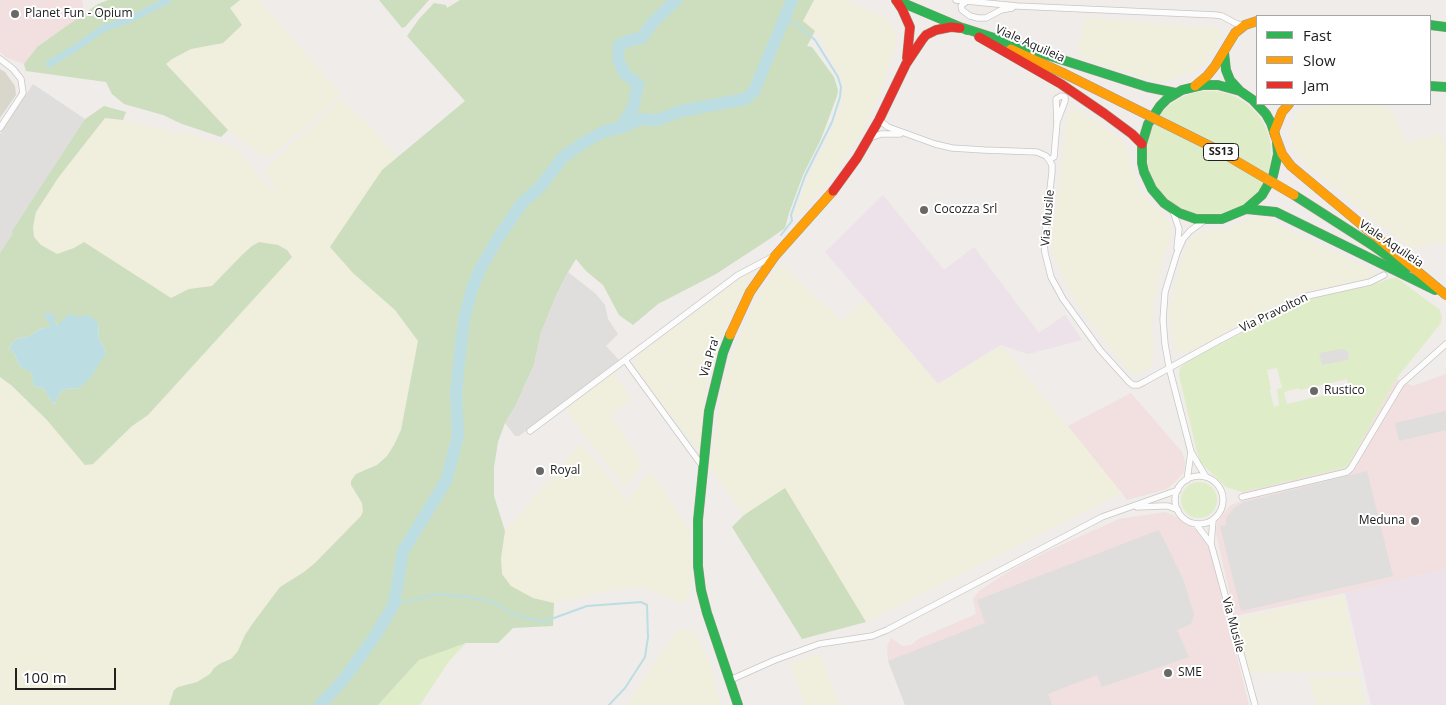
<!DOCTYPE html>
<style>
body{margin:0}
#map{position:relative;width:1446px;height:705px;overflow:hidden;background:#efece9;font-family:"Open Sans",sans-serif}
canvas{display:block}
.legend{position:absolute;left:1256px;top:15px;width:175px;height:90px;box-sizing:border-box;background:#fff;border:1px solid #a6a6a6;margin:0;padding:6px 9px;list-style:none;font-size:15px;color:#212121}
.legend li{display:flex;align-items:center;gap:10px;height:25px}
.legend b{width:25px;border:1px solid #a6a6a6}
.scale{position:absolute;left:15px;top:668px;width:101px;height:22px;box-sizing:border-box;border:2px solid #212121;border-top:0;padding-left:6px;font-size:15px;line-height:18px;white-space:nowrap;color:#212121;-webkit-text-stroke:4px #fff;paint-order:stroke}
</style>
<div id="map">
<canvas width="1446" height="705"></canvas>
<ul class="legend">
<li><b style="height:6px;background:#30b455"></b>Fast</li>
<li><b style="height:6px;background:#ff9f0a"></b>Slow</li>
<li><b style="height:6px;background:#e5322d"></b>Jam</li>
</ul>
<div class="scale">100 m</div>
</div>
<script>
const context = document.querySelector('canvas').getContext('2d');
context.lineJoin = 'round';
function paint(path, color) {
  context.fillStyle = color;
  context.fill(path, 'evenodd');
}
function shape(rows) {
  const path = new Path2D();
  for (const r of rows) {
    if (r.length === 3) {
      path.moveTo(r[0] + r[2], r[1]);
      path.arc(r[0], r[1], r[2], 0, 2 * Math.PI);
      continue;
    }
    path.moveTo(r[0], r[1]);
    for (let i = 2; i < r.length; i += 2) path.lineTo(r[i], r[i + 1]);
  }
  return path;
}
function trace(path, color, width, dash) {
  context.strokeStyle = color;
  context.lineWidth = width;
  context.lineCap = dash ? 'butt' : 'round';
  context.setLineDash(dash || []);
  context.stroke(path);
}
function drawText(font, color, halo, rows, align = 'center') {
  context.font = font + ' "Open Sans",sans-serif';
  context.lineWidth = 4;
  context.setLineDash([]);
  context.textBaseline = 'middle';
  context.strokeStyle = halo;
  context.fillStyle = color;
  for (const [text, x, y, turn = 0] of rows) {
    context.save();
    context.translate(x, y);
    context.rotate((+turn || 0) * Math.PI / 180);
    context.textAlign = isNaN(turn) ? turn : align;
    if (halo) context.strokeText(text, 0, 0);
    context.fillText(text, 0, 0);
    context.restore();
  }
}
const commercial = shape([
 [0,0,82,0,84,15,37,47,24,64,6,57,0,52],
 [1446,374,1446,569,1345,593,1235,616,1216,534,1217,522,1231,505,1242,501,1242,492,1347,467,1396,379,1413,386],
 [1131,393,1182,452,1185,462,1184,472,1175,482,1167,489,1127,500,1068,426],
 [1165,512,1177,517,1183,523,1195,529,1203,536,1210,550,1249,705,905,705,888,661,887,647,891,638,902,646,911,645,918,639,976,614,973,599,979,591,1011,570,1050,550,1119,519]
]);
const industrial = shape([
 [883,195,944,270,974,247,1039,333,1065,315,1082,340,1028,354,1001,345,938,384,825,252],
 [1446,569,1446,705,1371,705,1345,593]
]);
const construction = shape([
 [0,69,5,72,15,86,16,95,0,118]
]);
const farmland = shape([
 [240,0,259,0,341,95,270,157,262,156,228,130,166,64,172,59,191,49,223,43,230,8],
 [814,0,845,0,884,17,891,23,895,32,896,43,883,86,861,134,833,176,797,216,795,213,807,182,834,125,843,100,844,91,843,81,819,37,803,21],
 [1091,18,1218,28,1221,33,1214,51,1209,58,1200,66,1192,72,1161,83,1080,57,1079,40,1083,32,1084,19],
 [341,99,359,116,370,126,397,156,382,170,355,209,376,293,395,310,418,342,401,430,394,445,387,456,377,465,356,474,351,485,362,503,363,511,361,516,315,563,304,572,280,587,253,623,245,635,238,651,231,659,221,663,214,668,210,674,197,682,178,687,174,690,169,705,0,705,0,377,11,385,46,419,85,464,111,447,132,426,148,415,291,257,215,282,212,286,189,289,171,298,84,242,61,254,54,253,41,245,34,237,33,227,36,212,58,178,105,118,123,120,177,133,185,132,237,149,262,180,278,194,264,170],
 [1326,104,1379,104,1393,111,1405,143,1441,134,1446,148,1446,243,1436,243,1411,249,1309,167,1295,153,1291,141,1290,132,1295,115,1305,109],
 [1072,109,1079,110,1126,143,1136,182,1147,199,1167,218,1170,225,1171,233,1169,244,1163,258,1154,303,1152,321,1154,354,1151,366,1139,374,1130,373,1088,319,1072,295,1052,253,1053,235,1067,116],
 [1254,217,1263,217,1378,273,1356,282,1305,291,1293,296,1185,354,1177,352,1174,347,1169,313,1181,260,1190,239,1202,232,1229,228],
 [781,264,842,321,866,300,938,384,1001,345,1122,493,866,622,785,488,744,515,710,468,721,396,729,361,759,293],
 [748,273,752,275,727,322,716,349,706,388,699,449,696,449,636,368,637,356],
 [613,373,632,399,610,416,643,464,625,488,567,412,567,408],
 [581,443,627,500,650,472,661,486,690,532,692,584,685,605,646,588,626,588,599,592,582,598,554,603,533,598,511,586,502,574,501,558,505,531],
 [1344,595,1360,671,1250,673,1237,624,1239,618],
 [677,630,691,630,698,637,710,663,721,705,627,705],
 [818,654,821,655,839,705,805,705,790,664],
 [1359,676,1366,705,1316,705,1309,677]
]);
const grass = shape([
 [1209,153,62],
 [1392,278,1397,278,1440,310,1442,317,1441,323,1396,379,1347,467,1242,492,1226,487,1201,463,1197,452,1179,375,1180,368,1187,361,1291,308,1319,296,1368,286],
 [1277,368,1282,388,1277,389,1279,405,1274,407,1270,391,1271,390,1267,370],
 [1347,379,1350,389,1287,404,1284,392,1299,388,1300,390],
 [1199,500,18],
 [466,643,449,661,420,705,378,705,419,660]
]);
const forest = shape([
 [108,0,240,0,230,8,242,25,223,43,191,49,172,59,166,64,228,130,221,137,182,124,163,115,124,104,112,94,106,82,26,71,24,64,37,47,98,4],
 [379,0,429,0,405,27,402,28],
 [460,0,814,0,803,21,815,31,807,46,812,47,834,77,838,90,837,96,821,139,803,175,789,213,785,228,768,240,716,274,658,304,633,325,619,315,603,285,586,271,576,259,568,272,556,296,541,333,534,365,515,407,505,423,498,442,494,467,494,496,505,531,501,558,502,574,511,586,533,598,554,603,553,626,513,628,498,643,466,643,419,660,378,705,169,705,174,690,178,687,197,682,210,674,214,668,221,663,231,659,238,651,245,635,253,623,280,587,304,572,315,563,361,516,363,511,362,503,351,485,351,481,356,474,377,465,387,456,394,445,401,430,418,341,395,310,353,273,330,247,382,170,465,101,407,36,419,19,434,3,446,5,447,8],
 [104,106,126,112,123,120,105,118,58,178,36,212,33,227,34,237,41,245,57,254,74,248,84,242,171,298,189,289,212,286,242,255,252,246,259,242,278,245,287,250,292,257,148,415,132,426,93,464,85,465,46,419,11,385,0,377,0,253,12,234,11,232,81,124,85,119],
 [43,314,55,321,57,326,98,323,99,338,106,353,79,388,65,389,59,394,55,404,52,402,44,389,34,386,31,371,20,367,13,351,8,349,16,339,28,337,40,329,52,326],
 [785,488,866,622,802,639,732,527,744,515]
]);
const parking = shape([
 [33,84,85,119,11,232,13,233,0,253,0,134],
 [568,272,596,294,605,305,608,319,618,334,606,346,619,360,519,436,515,436,505,423,515,407,534,365,541,333,556,296],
 [1342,349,1345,350,1348,352,1349,354,1348,360,1322,365,1319,353],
 [1446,411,1446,430,1399,441,1395,423],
 [1367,471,1393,576,1241,611,1220,526,1226,525,1226,518,1234,508,1244,502],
 [1159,530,1183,579,1194,614,1191,624,1177,630,1189,657,1102,687,1097,675,1048,694,1052,705,905,705,888,661,985,623,977,600]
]);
const water = shape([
 [50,313,55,316,55,321,57,326,70,313,75,317,89,315,98,323,99,338,106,353,90,378,79,388,65,389,59,394,55,404,52,402,44,389,34,386,31,372,20,367,13,351,8,349,16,339,28,337,40,329,51,326,43,314]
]);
const stream = shape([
 [781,235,792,221,791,215,805,176,832,122,840,97,841,87,838,77,815,40,798,25,784,18],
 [394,604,438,594,468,597,493,602,514,615,543,622,587,606,641,602,647,605,648,637,645,657,625,688,609,705]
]);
const canal = shape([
 [49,64,80,45,102,29,133,18,168,0]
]);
const river = shape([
 [620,128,641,119,657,120,681,111,745,99,754,91,792,0],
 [320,705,344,679,373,639,394,604,403,551,446,481,458,436,456,393,460,353,464,319,472,289,480,269,498,238,522,203,540,187,563,157,583,143,605,131,620,128,633,108,638,84,624,73,618,59,619,45,631,40,642,38,652,23,676,0]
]);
const street = shape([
 [956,0,1017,6,1216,15,1222,16,1237,24,1245,25],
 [967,1,961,6,962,10,970,16,978,18,986,18,1001,10,1012,8],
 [0,59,13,69,21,79,23,93,0,128],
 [879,120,888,127,935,144,952,148,984,150,1037,152,1046,156,1049,160,1052,165,1052,172,1044,242,1045,253,1051,277,1063,299,1100,350,1129,382,1133,385,1138,385,1144,382,1218,341,1303,297,1370,282,1384,275],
 [870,138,881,134,900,134],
 [1049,160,1054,157,1057,122,1056,99,1061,96,1065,97,1065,101,1057,122],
 [1172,208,1179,229,1177,248],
 [1205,220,1190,231,1183,239,1177,253,1165,292,1163,320,1165,344,1169,367,1191,452,1206,477],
 [625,360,703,467],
 [530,431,738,275,774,256],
 [1199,500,24],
 [1187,480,1191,452],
 [1242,497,1347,472,1351,468,1401,384,1446,344],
 [1137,507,1162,506,1168,506,1178,510],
 [1196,524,1211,544,1213,551,1255,705],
 [1211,544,1213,520],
 [730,680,775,660,819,644,872,636,887,630,1102,517,1178,490]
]);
const fast = shape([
 [896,0,967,30],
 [1430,25,1446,27],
 [963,28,1147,87,1176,93],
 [1224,52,1226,70,1230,80,1240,91],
 [1430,86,1446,87],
 [1275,135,1271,123,1266,114,1253,100,1240,91,1218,85,1203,85,1182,90,1167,99,1160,106,1148,124,1142,144,1142,163,1144,172,1152,189,1164,203,1179,213,1196,219,1222,219,1246,209,1262,195,1273,176,1278,154,1277,143],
 [1246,209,1276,212,1435,290],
 [1372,245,1406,269],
 [730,335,723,353,709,411,698,520,698,566,701,590,707,613,738,705]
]);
const slow = shape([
 [1011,49,1063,73],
 [1195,86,1207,76,1215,66,1235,33,1245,25,1257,21],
 [1274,132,1282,112,1289,104],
 [1275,135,1282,154,1291,166,1446,295],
 [730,335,750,292,775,256,833,191]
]);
const jam = shape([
 [896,0,902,9,910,27,907,58],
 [979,37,1061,84,1105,114,1132,134,1142,144],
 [833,191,857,158,879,120,906,64,922,40,926,35,936,30,951,27,960,28]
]);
const fastBridge = shape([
 [1294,195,1372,245]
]);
const slowBridge = shape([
 [1063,73,1214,148,1294,195]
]);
const markers = [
 [15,14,5,"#696867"],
 [924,210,5,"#696867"],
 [1314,391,5,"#696867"],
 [540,471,5,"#696867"],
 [1415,521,5,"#696867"],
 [1168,673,5,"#696867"]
];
const shields = [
 [1221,152,35]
];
const shieldNames = [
 ["SS13",1221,152]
];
const poiNames = [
 ["Planet Fun - Opium",25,14],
 ["Cocozza Srl",934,210],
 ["Rustico",1324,391],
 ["Royal",550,471],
 ["Meduna",1405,521,"right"],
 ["SME",1178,673]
];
const streetNames = [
 ["Viale Aquileia",1030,44,24],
 ["Via Musile",1048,218,-85],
 ["Viale Aquileia",1391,244,34],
 ["Via Pravolton",1274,313,-26],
 ["Via Pra'",710,357,-73],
 ["Via Musile",1233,625,75]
];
paint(commercial, '#f1e0df');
paint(industrial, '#ede2e9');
paint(construction, '#d9d7cb');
paint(farmland, '#f0eedc');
paint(grass, '#deedc7');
paint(forest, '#ccdebe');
paint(parking, '#dfdedd');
paint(water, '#bcdee3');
trace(stream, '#bcdee3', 2);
trace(canal, '#bcdee3', 7);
trace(river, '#bcdee3', 12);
trace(street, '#c8c7c5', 7);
trace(fast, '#9a9a80', 10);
trace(slow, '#9a9a80', 10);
trace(jam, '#9a9a80', 10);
trace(street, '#fdfcfc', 5.5);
trace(fast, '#30b455', 9);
trace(slow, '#ff9f0a', 9);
trace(jam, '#e5322d', 9);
trace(fastBridge, '#a69885', 10, []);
trace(slowBridge, '#a69885', 10, []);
trace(fastBridge, '#30b455', 9);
trace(slowBridge, '#ff9f0a', 9);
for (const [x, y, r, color] of markers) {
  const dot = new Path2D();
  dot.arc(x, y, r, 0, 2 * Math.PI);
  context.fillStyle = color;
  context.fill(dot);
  trace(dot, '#fff', 2);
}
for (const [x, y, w] of shields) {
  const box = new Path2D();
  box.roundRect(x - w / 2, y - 8.5, w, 17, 4);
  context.fillStyle = '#fff';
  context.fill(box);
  trace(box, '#212121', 1);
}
drawText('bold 11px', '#212121', null, shieldNames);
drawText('12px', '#212121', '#fff', poiNames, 'left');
drawText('12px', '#212121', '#fff', streetNames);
</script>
